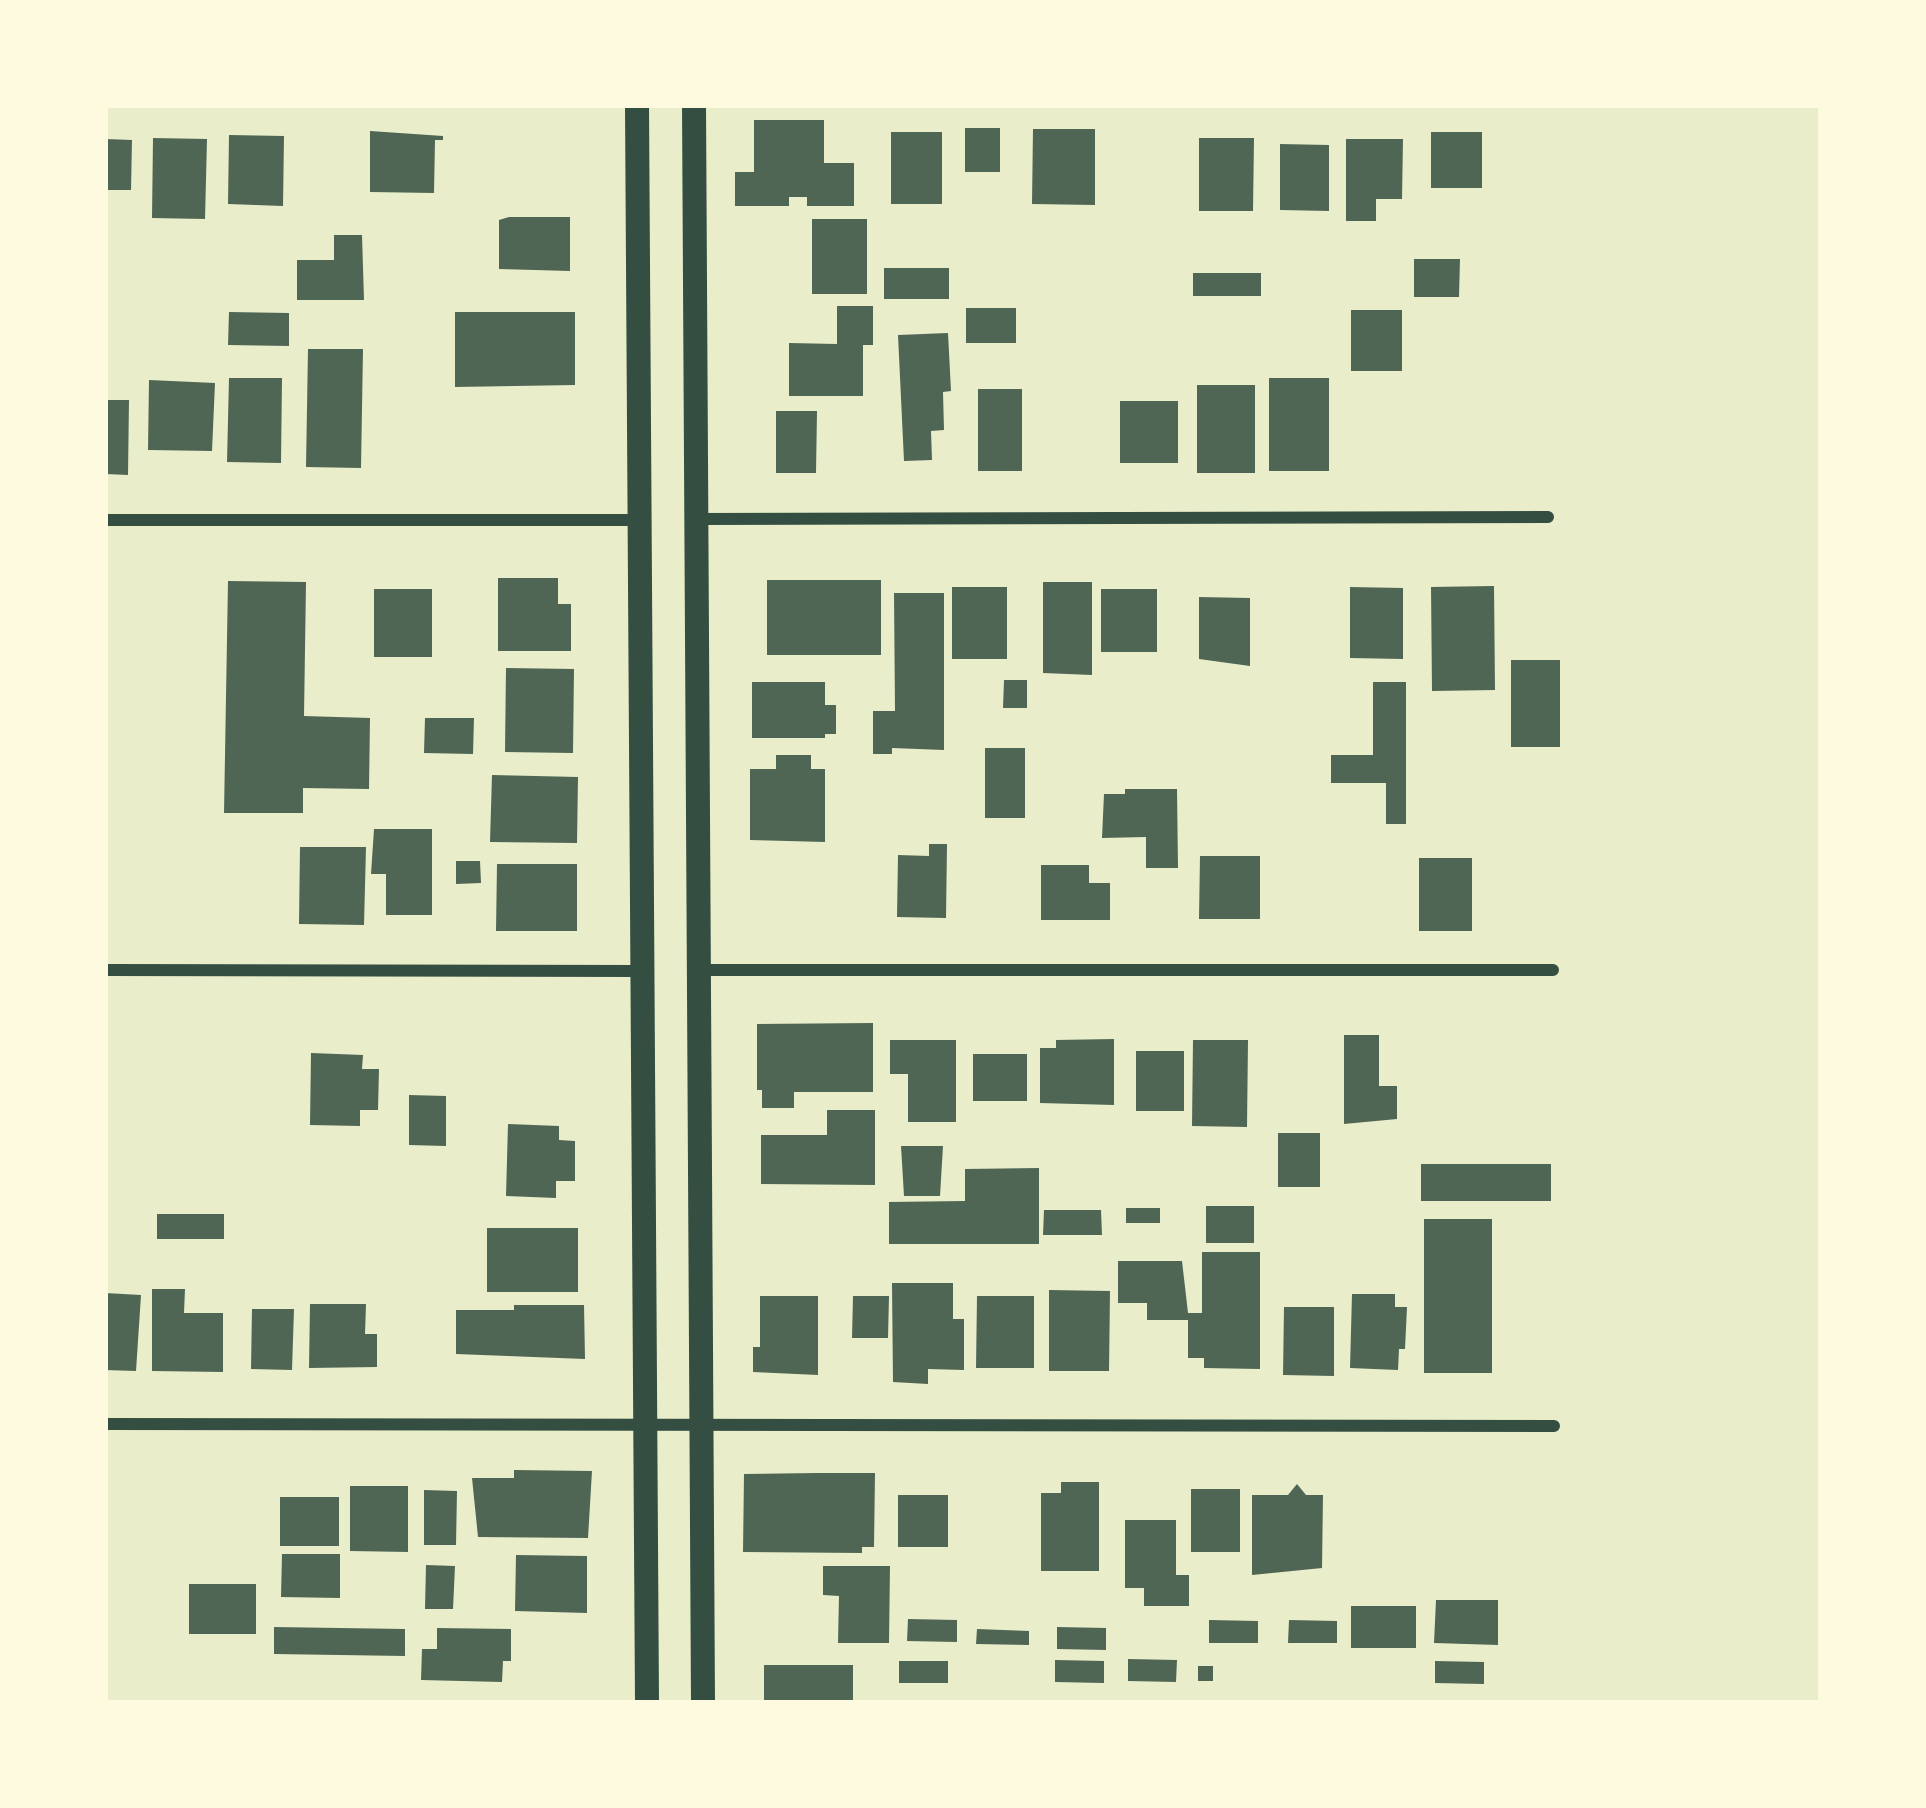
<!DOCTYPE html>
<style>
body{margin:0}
#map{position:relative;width:1926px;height:1808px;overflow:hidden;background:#e9edc9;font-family:Ubuntu,sans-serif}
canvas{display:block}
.frame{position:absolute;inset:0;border:108px solid #fefae0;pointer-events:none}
</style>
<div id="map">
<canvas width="1926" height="1808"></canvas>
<div class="frame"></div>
</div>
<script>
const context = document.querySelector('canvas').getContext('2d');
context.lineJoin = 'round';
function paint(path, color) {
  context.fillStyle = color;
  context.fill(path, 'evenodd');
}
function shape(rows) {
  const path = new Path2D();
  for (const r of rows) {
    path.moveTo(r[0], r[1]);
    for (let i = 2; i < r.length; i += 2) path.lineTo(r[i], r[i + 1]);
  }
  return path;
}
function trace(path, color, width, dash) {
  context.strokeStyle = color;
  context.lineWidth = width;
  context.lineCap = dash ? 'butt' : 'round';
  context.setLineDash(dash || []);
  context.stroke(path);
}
const building = shape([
 [754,120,824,120,824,163,854,163,854,206,807,206,807,197,789,197,789,206,735,206,735,172,754,172],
 [965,128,1000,128,1000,172,965,172],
 [1033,129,1095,129,1095,205,1032,204],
 [370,131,443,136,443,140,435,140,434,193,370,192],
 [891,132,942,132,942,204,891,204],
 [1431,132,1482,132,1482,188,1431,188],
 [229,135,284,136,283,206,228,204],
 [153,138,207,139,205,219,152,218],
 [1199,138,1254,138,1253,211,1199,211],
 [105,139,132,140,131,190,105,190],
 [1346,139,1403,139,1402,199,1376,199,1376,221,1346,221],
 [1280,144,1329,145,1329,211,1280,210],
 [509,217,570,217,570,271,499,269,499,220],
 [812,219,867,219,867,294,812,294],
 [334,235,362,235,364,300,297,300,297,260,334,260],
 [1414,259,1460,259,1459,297,1414,297],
 [884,268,949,268,949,299,884,299],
 [1193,273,1261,273,1261,296,1193,296],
 [837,306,873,306,873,345,863,345,863,396,789,396,789,343,837,344],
 [966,308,1016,308,1016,343,966,343],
 [1351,310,1402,310,1402,371,1351,371],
 [229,312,289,313,289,346,228,345],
 [455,312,575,312,575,385,455,387],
 [948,333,951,391,943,392,944,430,931,431,932,460,904,461,898,335],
 [308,349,363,349,361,468,306,467],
 [229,378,282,378,281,463,227,462],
 [1269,378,1329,378,1329,471,1269,471],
 [149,380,215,383,212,451,148,450],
 [1197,385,1255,385,1255,473,1197,473],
 [978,389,1022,389,1022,471,978,471],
 [105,400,129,400,128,475,105,474],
 [1120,401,1178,401,1178,463,1120,463],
 [776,411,817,411,816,473,776,473],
 [498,578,558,578,558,604,571,604,571,651,498,651],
 [767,580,881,580,881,655,767,655],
 [228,581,306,582,304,716,370,718,369,789,303,788,303,813,224,813],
 [1043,582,1092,582,1092,675,1043,673],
 [1494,586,1495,690,1432,691,1431,587],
 [952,587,1007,587,1007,659,952,659],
 [1350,587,1403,588,1403,659,1350,658],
 [374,589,432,589,432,657,374,657],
 [1101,589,1157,589,1157,652,1101,652],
 [894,593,944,593,944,750,892,748,892,754,873,754,873,711,895,711],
 [1199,597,1250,598,1250,666,1199,659],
 [1511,660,1560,660,1560,747,1511,747],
 [506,668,574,669,573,753,505,752],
 [1004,680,1027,680,1027,708,1003,708],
 [752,682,825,682,825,705,836,705,836,734,825,734,825,738,752,738],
 [1373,682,1406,682,1406,824,1386,824,1386,783,1331,783,1331,755,1373,755],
 [425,718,474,718,473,754,424,753],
 [985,748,1025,748,1025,818,985,818],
 [776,755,811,755,811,769,825,769,825,842,750,840,750,769,776,769],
 [492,775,578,777,577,843,490,842],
 [1125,789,1177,789,1178,868,1146,868,1146,837,1102,838,1104,794,1125,794],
 [374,829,432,829,432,915,386,915,386,874,371,874],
 [929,844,947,844,946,918,897,917,898,855,929,856],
 [300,847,366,847,364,925,299,924],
 [1200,856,1260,856,1260,919,1199,919],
 [1419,858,1472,858,1472,931,1419,931],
 [456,861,480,861,481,883,456,884],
 [497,864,577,864,577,931,496,931],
 [1041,865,1089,865,1089,883,1110,883,1110,920,1041,920],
 [873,1023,873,1092,794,1092,794,1108,762,1108,762,1090,757,1090,757,1024],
 [1344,1035,1379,1035,1379,1086,1397,1086,1397,1119,1344,1124],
 [1114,1039,1114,1105,1040,1103,1040,1048,1056,1048,1056,1040],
 [890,1040,956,1040,956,1122,908,1122,908,1074,890,1074],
 [1193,1040,1248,1040,1247,1127,1192,1126],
 [1136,1051,1184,1051,1184,1111,1136,1111],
 [311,1053,363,1055,362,1069,379,1069,378,1110,360,1110,360,1126,310,1125],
 [973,1054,1027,1054,1027,1101,973,1101],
 [409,1095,446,1096,446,1146,409,1145],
 [827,1110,875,1110,875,1185,761,1184,761,1135,827,1135],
 [508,1124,559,1126,559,1140,575,1141,575,1181,556,1181,556,1198,506,1196],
 [1278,1133,1320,1133,1320,1187,1278,1187],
 [901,1146,943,1146,940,1196,904,1196],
 [1421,1164,1551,1164,1551,1201,1421,1201],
 [1039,1168,1039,1244,889,1244,889,1202,965,1201,965,1169],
 [1206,1206,1254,1206,1254,1243,1206,1243],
 [1126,1208,1160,1208,1160,1223,1126,1223],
 [1044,1210,1101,1210,1102,1235,1043,1235],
 [157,1214,224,1214,224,1239,157,1239],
 [1424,1219,1492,1219,1492,1373,1424,1373],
 [487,1228,578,1228,578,1292,487,1292],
 [1202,1252,1260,1252,1260,1369,1204,1368,1204,1358,1188,1358,1188,1320,1147,1320,1147,1303,1118,1303,1118,1261,1182,1261,1188,1313,1202,1313],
 [892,1283,953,1283,953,1319,964,1319,964,1370,928,1369,928,1384,893,1382],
 [152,1289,185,1289,184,1313,223,1313,223,1372,152,1371],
 [1049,1290,1110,1291,1109,1371,1049,1371],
 [105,1293,141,1295,136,1371,105,1370],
 [1352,1294,1395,1294,1395,1307,1407,1307,1405,1349,1399,1349,1398,1370,1350,1368],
 [760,1296,818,1296,818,1375,753,1372,753,1347,760,1347],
 [853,1296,889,1296,888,1338,852,1338],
 [977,1296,1034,1296,1034,1368,976,1368],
 [310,1304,366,1304,365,1334,377,1334,377,1367,309,1368],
 [514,1305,584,1305,585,1359,456,1354,456,1310,514,1310],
 [1284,1307,1334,1307,1334,1376,1283,1375],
 [252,1309,294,1309,292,1370,251,1369],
 [514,1470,592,1471,588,1538,478,1537,472,1478,514,1478],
 [818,1473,875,1473,874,1547,862,1547,862,1553,743,1552,744,1474],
 [1061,1482,1099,1482,1099,1571,1041,1571,1041,1493,1061,1493],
 [1297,1484,1306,1495,1323,1495,1322,1568,1252,1575,1252,1495,1288,1495],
 [350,1486,408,1486,408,1552,350,1551],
 [1191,1489,1240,1489,1240,1552,1191,1552],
 [424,1490,457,1491,456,1545,424,1545],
 [898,1495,948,1495,948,1547,898,1547],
 [280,1497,339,1497,339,1546,280,1546],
 [1125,1520,1176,1520,1176,1575,1189,1575,1189,1606,1144,1606,1144,1588,1125,1588],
 [282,1554,340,1554,340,1598,281,1597],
 [516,1555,587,1556,587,1613,515,1611],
 [426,1565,455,1566,453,1609,425,1609],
 [823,1566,890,1566,889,1643,838,1643,839,1596,823,1595],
 [189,1584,256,1584,256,1634,189,1634],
 [1436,1600,1498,1600,1498,1645,1434,1643],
 [1351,1606,1416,1606,1416,1648,1351,1648],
 [908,1619,957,1620,957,1642,907,1641],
 [1209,1620,1258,1621,1258,1643,1209,1643],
 [1289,1620,1337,1621,1337,1643,1288,1643],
 [274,1627,405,1629,405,1656,274,1654],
 [1057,1627,1106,1628,1106,1650,1057,1649],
 [437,1628,511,1629,511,1661,503,1661,502,1682,421,1680,422,1649,437,1649],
 [977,1629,1029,1631,1029,1645,976,1644],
 [1128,1659,1177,1660,1176,1682,1128,1681],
 [1055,1660,1104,1661,1104,1683,1055,1682],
 [899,1661,948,1661,948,1683,899,1683],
 [1435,1661,1484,1662,1484,1684,1435,1683],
 [764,1665,853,1665,853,1703,764,1703],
 [1198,1666,1213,1666,1213,1681,1198,1681]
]);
const minor = shape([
 [696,519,1548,517],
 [105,520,640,520],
 [105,970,642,971],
 [700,970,1553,970],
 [105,1424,1554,1426]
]);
const secondary = shape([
 [637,105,647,1703],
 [694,105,703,1703]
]);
paint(building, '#4f6655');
trace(minor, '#344e41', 12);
trace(secondary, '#344e41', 24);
</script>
